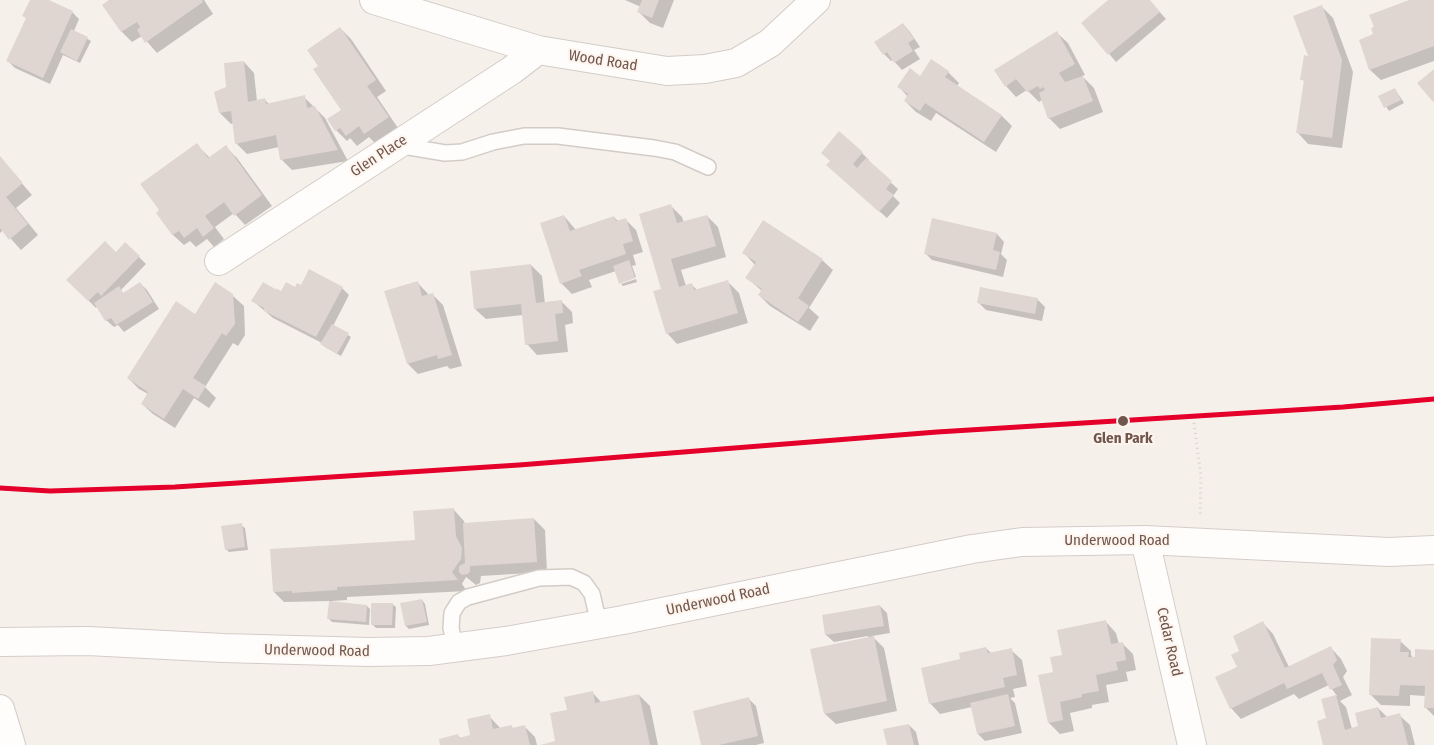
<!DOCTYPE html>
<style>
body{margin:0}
canvas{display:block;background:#f6f0eb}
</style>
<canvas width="1434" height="745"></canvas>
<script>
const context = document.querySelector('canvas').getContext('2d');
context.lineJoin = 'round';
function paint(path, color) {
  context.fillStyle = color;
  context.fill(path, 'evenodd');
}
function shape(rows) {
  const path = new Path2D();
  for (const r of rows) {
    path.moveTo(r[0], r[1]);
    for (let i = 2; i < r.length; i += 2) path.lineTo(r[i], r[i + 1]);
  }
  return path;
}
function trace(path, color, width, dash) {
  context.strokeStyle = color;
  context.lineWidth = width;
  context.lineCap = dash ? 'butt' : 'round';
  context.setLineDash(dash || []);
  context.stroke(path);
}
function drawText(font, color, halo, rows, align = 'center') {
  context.font = font + ' "Fira Sans Condensed",sans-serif';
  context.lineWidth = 4;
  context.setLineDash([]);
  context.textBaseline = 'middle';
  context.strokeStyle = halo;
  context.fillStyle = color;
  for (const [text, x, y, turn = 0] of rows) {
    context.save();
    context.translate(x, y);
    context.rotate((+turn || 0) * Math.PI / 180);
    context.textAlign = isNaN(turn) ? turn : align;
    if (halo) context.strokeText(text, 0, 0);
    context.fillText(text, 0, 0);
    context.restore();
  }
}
const shadow = shape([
 [31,0,46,0,72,12,79,19,74,31,91,41,80,63,63,55,50,84,15,68,8,61,27,18],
 [109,0,204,0,213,14,157,53,142,36,132,42,122,32,104,5],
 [625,0,674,0,663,28,650,23,639,12,641,7],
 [1110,0,1149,0,1166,19,1116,62,1083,23],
 [1413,0,1434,0,1434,61,1381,80,1370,70,1360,40,1375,35],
 [1322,7,1333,18,1353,72,1342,148,1308,144,1298,133,1305,82,1302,79],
 [903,24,910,32,920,47,914,50,920,59,902,70,893,60,891,61,884,54],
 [340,28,351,39,386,91,377,97,398,128,376,144,369,137,357,146,350,138,347,141,336,130,343,110,319,66],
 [1057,33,1068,43,1085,75,1082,76,1094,88,1103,112,1060,129,1049,118,1042,100,1039,102,1027,90,1016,97,1006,86],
 [244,62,254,73,257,101,264,99,270,105,304,97,325,118,348,161,292,170,282,160,279,147,247,154,236,143,234,123,231,124,220,113,228,88],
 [948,72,959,83,957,86,1002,116,1012,126,996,152,936,113,931,121,916,112,905,101,908,97,899,87,921,77],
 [1395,89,1404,103,1389,111,1380,97],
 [197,145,210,158,226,147,237,158,272,206,245,225,234,213,215,227,224,239,214,247,207,239,196,247,190,241,184,245,173,235,157,213,161,210],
 [862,153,869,160,868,162,898,189,893,196,900,203,887,218,835,172],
 [0,158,32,195,16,208,38,235,21,250,3,230,0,233],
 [671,206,682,217,684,223,707,216,718,227,726,257,681,270,686,286,691,284,698,291,728,282,739,293,748,323,677,344,667,333,662,289],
 [564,216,576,230,614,217,618,221,625,219,636,230,643,252,633,255,636,265,632,266,636,277,620,282,616,271,589,280,592,287,572,294,561,283],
 [933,220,997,234,1004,242,1001,254,1007,260,1003,277,932,260,925,253],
 [126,244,146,264,121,290,124,294,140,283,147,290,159,309,124,332,118,325,114,327,106,320,98,306,96,308,68,280,116,254],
 [744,253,822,260,833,270,809,308,819,317,810,331,770,306,759,295,762,291,747,278,755,265],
 [531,265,542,276,545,304,562,302,572,312,573,323,565,325,568,352,537,355,527,344,523,315,486,319,475,309],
 [636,279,637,282,623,286,621,284],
 [417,282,429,295,432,294,443,305,462,366,450,369,447,366,418,374,408,364],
 [301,286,342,288,349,295,333,326,351,337,341,356,325,347,322,343,273,318,253,301],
 [232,295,244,306,245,335,238,346,233,343,205,387,216,398,209,408,194,398,175,428,153,414,142,404,148,394,139,389,128,378,195,316],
 [1037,299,1045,307,1042,321,986,310,978,302],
 [454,510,464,521,465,524,534,519,545,530,547,572,481,576,480,583,476,585,466,577,462,584,467,591,347,597,347,600,332,601,332,603,367,606,370,609,369,625,332,622,329,619,330,601,284,602,274,592,417,541],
 [241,525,245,528,248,550,229,552,226,549],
 [422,600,425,604,429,625,409,629,406,626],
 [392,604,396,607,395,628,376,628,372,624],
 [880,606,887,613,890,633,872,636,884,648,897,711,836,724,825,714,869,639,868,636,834,642,826,635,823,616],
 [1106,622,1116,633,1119,644,1122,643,1133,654,1136,670,1126,672,1128,681,1106,685,1109,702,1092,705,1092,708,1070,713,1074,731,1060,734,1049,723,1054,673,1063,656],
 [1263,623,1273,634,1289,667,1331,648,1341,659,1347,671,1343,677,1352,695,1340,701,1346,707,1352,729,1360,727,1378,708,1388,718,1399,715,1410,725,1415,745,1324,745,1328,719,1323,700,1337,696,1329,685,1299,699,1294,694,1241,719,1231,708,1241,651],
 [1400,641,1411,651,1411,655,1414,659,1434,651,1434,716,1425,707,1425,696,1410,695,1410,706,1381,705,1370,694],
 [986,648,992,654,1011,650,1022,660,1027,686,1013,689,1015,697,1010,698,1015,703,1022,733,985,741,978,734,972,707,940,714,930,703,962,660],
 [592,692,602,703,639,695,650,706,658,745,542,745,557,742,568,711],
 [749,699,756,706,764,743,756,745,702,745],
 [489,716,501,729,511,726,514,729,525,727,535,737,537,745,442,745,458,736,461,738,472,736],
 [909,725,916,732,919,745,888,745]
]);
const building = shape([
 [30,0,49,0,73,11,43,78,6,61,26,18,22,16],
 [109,0,202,0,203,2,145,43,137,30,140,27,137,22,121,32,102,5],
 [642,0,659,0,652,18,637,12],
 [1108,0,1150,0,1160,12,1108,55,1081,23],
 [1409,0,1434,0,1434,46,1369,70,1359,40,1373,34,1371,28,1374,27,1369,15],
 [1322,5,1342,60,1332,138,1296,133,1304,80,1300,80,1304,55,1308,56,1293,16],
 [903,23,914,39,908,43,913,51,894,63,887,52,883,55,874,42],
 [340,27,376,80,367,86,389,117,364,134,359,126,346,136,340,128,335,131,327,119,341,110,313,69,318,66,307,50],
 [71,29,88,37,77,61,60,52],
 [1057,31,1075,64,1059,73,1065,82,1083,76,1093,101,1048,119,1039,93,1045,90,1043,87,1040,89,1038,86,1027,92,1016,79,1005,87,994,70],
 [931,59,949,71,945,77,1002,115,984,142,925,103,920,111,904,101,908,94,897,87,910,68,920,76],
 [244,61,248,102,265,98,266,104,305,95,307,108,315,106,338,150,280,160,276,135,235,144,231,111,219,113,214,92,226,87,224,63],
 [1434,69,1434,101,1433,102,1417,83],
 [1395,88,1401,100,1384,108,1378,96],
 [839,131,863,152,853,164,857,168,866,158,892,181,886,189,894,195,879,212,826,165,830,161,821,153],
 [197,143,208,158,226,145,262,195,234,216,224,202,205,216,214,228,203,237,197,228,184,238,179,231,172,235,156,213,159,210,140,184],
 [0,156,23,183,6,197,28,224,9,240,0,228],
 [671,204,677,223,707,215,716,246,671,259,679,287,692,283,694,290,728,280,738,313,666,334,653,291,661,289,639,214],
 [564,215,570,231,614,216,616,221,626,218,633,241,623,244,626,254,579,270,582,276,560,284,540,223],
 [932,218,997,233,993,250,1000,252,996,270,924,254],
 [763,220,823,259,798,298,809,306,798,322,758,295,762,289,745,278,756,262,742,253],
 [105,241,116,252,125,242,140,256,101,296,98,292,88,301,66,280],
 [629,260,635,278,619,284,613,266],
 [531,264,536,303,562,300,563,313,555,314,558,341,525,345,521,304,474,309,470,271],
 [309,269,343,287,316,337,264,311,264,308,251,301,263,282,277,290,276,288,281,291,286,282,295,287,297,283,301,285],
 [418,281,422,296,433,293,452,355,438,359,437,355,407,364,384,291],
 [140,282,153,302,116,325,111,318,105,321,94,303,119,286,123,293],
 [215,282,233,294,235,324,226,336,222,333,193,378,206,386,198,399,183,389,164,419,141,404,148,392,127,378,176,301,195,314],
 [980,287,1038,298,1035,314,977,303],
 [332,324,349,333,337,354,320,344],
 [454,508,456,536,462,548,461,559,452,572,458,580,337,587,337,590,292,593,292,591,273,592,270,549,415,540,413,511],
 [534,518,537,562,470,566,470,571,468,574,462,575,459,572,459,566,465,563,463,523],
 [242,523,245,547,225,550,221,526],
 [422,599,427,622,405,626,400,603],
 [329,601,367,605,366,622,327,619],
 [371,603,393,603,392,625,371,625],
 [880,605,884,626,825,635,822,615],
 [1106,620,1111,644,1123,642,1126,660,1116,662,1118,670,1096,675,1099,691,1082,694,1082,697,1060,702,1063,720,1048,723,1038,675,1053,672,1050,657,1062,655,1057,630],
 [1263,621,1285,668,1331,646,1337,660,1333,665,1342,685,1330,690,1322,673,1287,689,1284,683,1230,709,1215,677,1237,667,1231,655,1239,651,1233,636],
 [874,636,887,701,824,714,810,649],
 [1371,638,1401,639,1400,652,1409,652,1408,657,1415,657,1415,649,1434,650,1434,708,1424,708,1425,686,1400,685,1399,696,1369,695],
 [986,647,988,653,1012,648,1017,675,1003,678,1005,687,929,704,921,668,960,659,959,653],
 [593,691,595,703,639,694,650,745,540,745,555,741,550,713,567,710,564,697],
 [1008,694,1015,726,977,734,970,703],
 [1336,695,1345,730,1358,726,1355,713,1378,707,1381,718,1400,713,1408,745,1323,745,1317,721,1326,718,1321,699],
 [749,697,758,736,719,745,701,745,693,711],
 [490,714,493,729,512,725,512,728,525,725,530,745,440,745,439,739,458,734,459,738,470,735,467,719],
 [909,724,914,745,887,745,883,729]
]);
const path = shape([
 [1194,423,1201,476,1200,517]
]);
const service = shape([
 [397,145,445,153,462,152,493,142,524,136,558,136,654,148,675,152,708,167],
 [455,647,451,628,452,613,459,602,468,597,539,578,571,577,584,583,592,594,599,624]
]);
const minor = shape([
 [374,0,538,50,667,71,705,69,736,63,770,43,816,0],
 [219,261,512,70,538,50],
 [1145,540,1192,745],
 [0,709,11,745]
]);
const secondary = shape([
 [0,642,88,641,223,648,368,652,429,651,506,641,623,620,972,549,1022,542,1145,540,1389,552,1434,550]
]);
const rail1 = shape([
 [0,488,50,491,175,487,519,465,937,432,1343,407,1434,399]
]);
const markers = [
 [1123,421,6,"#71564e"]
];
const streetNames = [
 ["Wood Road",603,61,9],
 ["Glen Place",379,156,-33],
 ["Underwood Road",1117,541],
 ["Underwood Road",718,600,-12],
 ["Cedar Road",1169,642,77],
 ["Underwood Road",317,651,1]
];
const stopNames = [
 ["Glen Park",1123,439]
];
paint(shadow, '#0003');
paint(building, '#dfd6d1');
trace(service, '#d3ccc6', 18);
trace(minor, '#d3ccc6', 30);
trace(secondary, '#d5ccc8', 30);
trace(path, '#d9d0ce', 3, [1, 4]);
trace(service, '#fefdfc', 15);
trace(minor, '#fefdfc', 28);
trace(secondary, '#fefdfc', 28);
trace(rail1, '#e4002b', 5);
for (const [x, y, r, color] of markers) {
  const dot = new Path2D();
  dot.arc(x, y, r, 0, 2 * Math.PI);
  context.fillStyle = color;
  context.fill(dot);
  trace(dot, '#fdf5ed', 2);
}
drawText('15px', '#71564e', '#fdf5ed', streetNames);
drawText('bold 15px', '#71564e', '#fdf5ed', stopNames);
</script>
